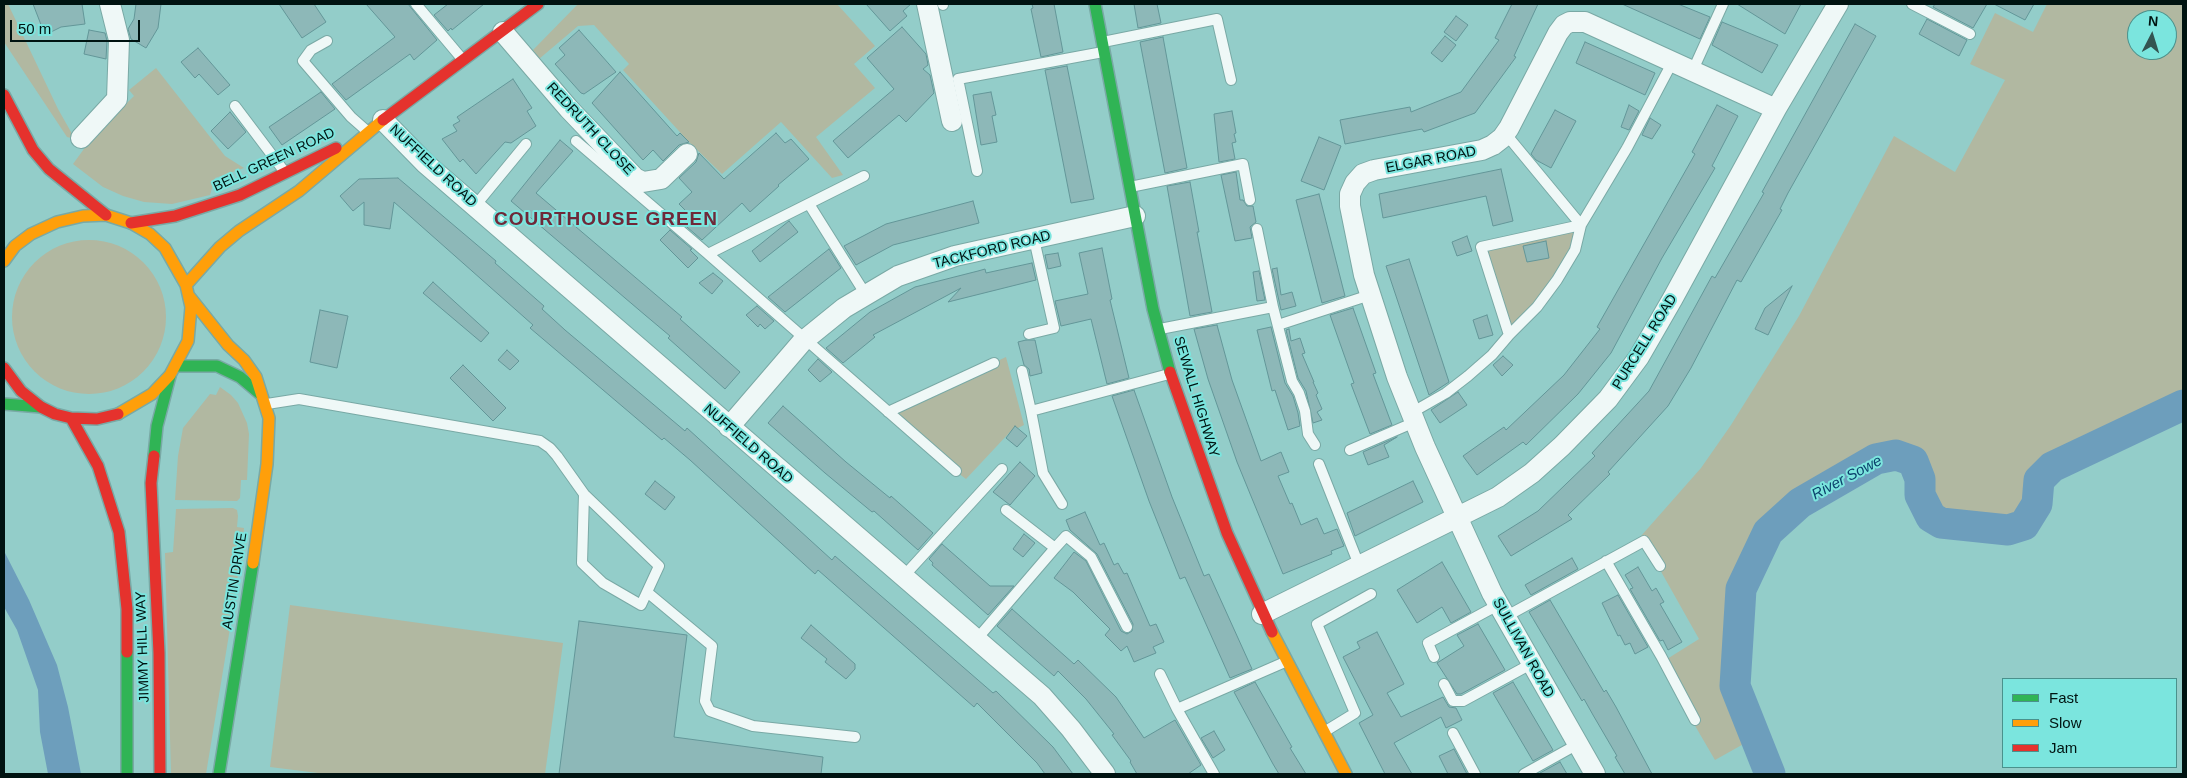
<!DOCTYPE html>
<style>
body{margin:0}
#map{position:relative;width:2187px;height:778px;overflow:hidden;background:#93cdc9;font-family:Helvetica,sans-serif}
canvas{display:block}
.frame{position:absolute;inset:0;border:5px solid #001311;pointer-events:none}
.legend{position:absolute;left:2002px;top:678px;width:175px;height:90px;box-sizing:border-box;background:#7be5de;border:1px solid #4a918c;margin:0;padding:6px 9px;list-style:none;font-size:15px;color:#001311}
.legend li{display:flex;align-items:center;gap:10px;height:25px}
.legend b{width:25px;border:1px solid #4a918c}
.north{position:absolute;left:2127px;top:10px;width:50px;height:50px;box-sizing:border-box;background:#7be5de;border:1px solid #4a918c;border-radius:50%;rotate:5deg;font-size:14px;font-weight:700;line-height:20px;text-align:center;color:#001311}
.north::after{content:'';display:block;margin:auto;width:18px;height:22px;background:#335451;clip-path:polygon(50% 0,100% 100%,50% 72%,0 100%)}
.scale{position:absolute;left:10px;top:20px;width:130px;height:22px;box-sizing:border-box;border:2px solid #001311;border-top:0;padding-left:6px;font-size:15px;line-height:18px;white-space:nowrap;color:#001311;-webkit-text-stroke:4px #7be5de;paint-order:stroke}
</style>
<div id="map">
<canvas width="2187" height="778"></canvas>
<div class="frame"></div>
<ul class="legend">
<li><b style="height:6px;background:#30b455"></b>Fast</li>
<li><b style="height:6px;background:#ff9f0a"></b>Slow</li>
<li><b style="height:6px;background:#e5322d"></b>Jam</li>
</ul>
<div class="north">N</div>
<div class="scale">50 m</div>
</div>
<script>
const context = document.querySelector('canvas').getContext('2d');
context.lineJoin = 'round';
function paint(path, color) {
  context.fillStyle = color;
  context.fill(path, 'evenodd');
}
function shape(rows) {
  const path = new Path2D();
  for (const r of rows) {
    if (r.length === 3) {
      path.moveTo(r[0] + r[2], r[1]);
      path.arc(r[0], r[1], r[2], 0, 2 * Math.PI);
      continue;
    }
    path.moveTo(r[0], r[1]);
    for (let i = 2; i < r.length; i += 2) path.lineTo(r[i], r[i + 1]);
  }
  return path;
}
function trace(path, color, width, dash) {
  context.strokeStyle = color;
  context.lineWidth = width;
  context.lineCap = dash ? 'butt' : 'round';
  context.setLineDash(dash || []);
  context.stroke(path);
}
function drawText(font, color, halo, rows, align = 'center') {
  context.font = font + ' Helvetica,sans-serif';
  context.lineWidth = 4;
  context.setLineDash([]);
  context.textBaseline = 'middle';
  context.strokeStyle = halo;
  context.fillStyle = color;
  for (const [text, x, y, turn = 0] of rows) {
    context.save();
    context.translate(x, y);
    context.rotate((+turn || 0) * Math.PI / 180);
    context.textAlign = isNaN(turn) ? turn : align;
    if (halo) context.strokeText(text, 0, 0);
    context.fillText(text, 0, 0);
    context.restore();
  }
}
const green = shape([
 [4,4,8,4,58,109,75,139,67,137,4,42],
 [578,4,837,4,875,46,854,64,875,88,816,137,843,175,832,178,781,122,722,174,689,142,623,70,629,64,594,25,578,26,539,59,533,50],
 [2047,4,2183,4,2183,418,2112,446,2050,477,2033,501,2028,525,2018,535,1946,533,1931,528,1919,508,1905,470,1884,467,1811,508,1782,535,1753,591,1747,681,1765,732,1715,760,1659,664,1699,639,1641,536,1701,468,1731,425,1799,316,1894,136,1955,172,2005,80,1970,64,1995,13,2033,32],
 [2137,20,2167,20,2167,50,2137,50],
 [156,68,225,156,244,168,215,178,210,195,172,204,144,202,123,196,103,187,73,164,94,135,134,96,129,90],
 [1570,231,1575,234,1573,242,1541,299,1516,328,1507,325,1484,250],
 [89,317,77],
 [1006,357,1024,425,1010,432,966,479,891,422,889,412],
 [220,387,231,395,238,403,247,423,249,434,247,480,241,480,240,498,237,501,175,500,178,456,183,428,210,394,216,395],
 [233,508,237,510,238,516,237,527,244,528,234,604,206,774,171,774,165,553,173,552,176,509],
 [290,605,563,643,545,774,326,774,270,767]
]);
const water = shape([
 [4,551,29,600,57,665,68,707,81,774,48,774,40,732,38,690,17,630,4,607]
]);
const river = shape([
 [1770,774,1735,686,1741,589,1768,532,1800,503,1876,459,1896,455,1913,461,1920,479,1920,495,1931,517,1941,523,2008,530,2024,525,2037,504,2039,480,2052,467,2183,405]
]);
const building = shape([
 [33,4,82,4,85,24,61,27,45,35,33,4],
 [136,4,161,4,158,28,146,48,131,39,128,29,134,19,136,4],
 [279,4,314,4,326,22,302,38,279,4],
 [366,4,408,4,437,40,414,60,410,54,346,100,332,84,395,37,366,4],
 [448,4,484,4,452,30,451,28,448,31,434,15,448,4],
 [866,4,911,4,903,11,907,16,890,31,866,4],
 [1032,4,1054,4,1063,52,1041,57,1031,9,1033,8,1032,4],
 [1134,4,1157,4,1161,23,1138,28,1134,4],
 [1512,4,1538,4,1514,56,1516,57,1475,113,1424,132,1422,129,1345,144,1340,120,1410,107,1411,112,1461,92,1499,40,1495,38,1512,4],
 [1622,4,1678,4,1710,17,1700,39,1622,4],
 [1737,4,1801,4,1785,34,1737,4],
 [1935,4,1987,4,1973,28,1933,7,1935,4],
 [1994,4,2034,4,2025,20,1994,4],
 [1456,16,1468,25,1456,41,1444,32,1456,16],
 [1927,19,1967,40,1959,56,1919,34,1927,19],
 [1722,22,1778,45,1762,73,1712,45,1722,22],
 [1855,24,1876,36,1788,193,1780,209,1782,210,1741,282,1737,280,1691,368,1668,406,1608,472,1610,474,1568,515,1572,519,1511,556,1498,536,1538,511,1595,456,1592,453,1649,391,1712,276,1715,278,1764,193,1762,192,1855,24],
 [902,27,926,54,928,65,923,69,930,75,934,93,906,122,899,115,848,158,833,141,894,89,867,58,902,27],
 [89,30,105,33,107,41,106,59,84,54,89,30],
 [579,30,616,72,584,94,581,93,555,64,565,55,559,48,579,30],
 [1445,36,1456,45,1442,62,1431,53,1445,36],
 [1163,37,1187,168,1165,173,1140,42,1163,37],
 [1585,42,1655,73,1645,95,1576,63,1585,42],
 [198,48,230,85,218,95,199,74,195,78,181,62,198,48],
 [1067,66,1094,199,1071,203,1045,70,1067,66],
 [620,72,677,136,680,133,689,142,679,145,663,161,653,150,643,160,592,103,620,72],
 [513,79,532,108,527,111,536,126,511,143,505,142,476,174,463,159,460,162,442,139,457,131,453,125,460,121,457,117,513,79],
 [321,92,335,109,282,145,269,127,321,92],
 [991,92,996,115,992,116,997,142,981,145,973,95,991,92],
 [1629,105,1639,111,1629,130,1621,127,1629,105],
 [1717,105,1738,116,1712,166,1715,168,1662,258,1611,353,1578,394,1526,445,1523,442,1477,475,1463,456,1504,427,1506,430,1564,375,1600,329,1597,327,1695,154,1692,152,1717,105],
 [1555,110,1576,121,1551,168,1536,160,1531,154,1555,110],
 [1232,111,1236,133,1234,134,1236,142,1232,143,1235,159,1219,162,1214,114,1232,111],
 [230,112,246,132,228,149,211,131,230,112],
 [1650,118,1661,125,1652,139,1642,135,1650,118],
 [776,133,785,143,791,139,809,159,778,185,779,186,750,212,742,203,702,240,680,221,688,213,679,204,692,192,679,178,696,162,699,153,724,179,776,133],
 [1319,137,1341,146,1324,190,1301,181,1319,137],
 [560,140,573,151,536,193,682,317,680,319,740,372,725,389,668,338,670,336,645,315,511,201,560,140],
 [1501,169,1513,221,1493,226,1486,196,1383,218,1379,194,1501,169],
 [1236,172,1240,200,1243,200,1247,206,1253,206,1256,222,1250,227,1252,238,1235,241,1221,175,1236,172],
 [398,178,496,261,495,263,544,306,542,309,565,330,685,431,687,428,832,560,835,556,993,693,996,691,1053,747,1073,774,1045,774,1037,763,977,703,974,707,818,570,815,574,690,460,664,438,662,440,530,328,533,325,394,202,390,229,364,225,364,202,353,211,340,196,359,179,398,178],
 [1190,182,1199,232,1197,232,1212,312,1190,316,1167,186,1190,182],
 [1319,194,1345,296,1322,303,1296,200,1319,194],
 [973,201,979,223,893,245,856,265,844,246,886,224,973,201],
 [789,221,798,232,760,262,752,251,789,221],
 [670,230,692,249,690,250,698,258,688,268,660,240,670,230],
 [1467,236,1472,251,1457,256,1452,242,1467,236],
 [1546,241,1549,258,1527,262,1523,246,1546,241],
 [1102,248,1112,299,1110,300,1129,378,1107,384,1091,319,1061,326,1055,301,1088,294,1079,253,1102,248],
 [829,249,841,268,785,312,768,297,829,249],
 [1058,253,1061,266,1048,269,1045,255,1058,253],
 [1409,259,1449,382,1429,395,1386,266,1409,259],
 [1032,263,1036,280,948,302,961,288,873,335,875,337,843,363,826,348,870,312,915,287,978,271,985,269,986,273,1032,263],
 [1277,268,1281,295,1292,292,1296,306,1281,310,1272,269,1277,268],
 [1259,271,1265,300,1257,301,1253,272,1259,271],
 [713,273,723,281,712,294,699,283,713,273],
 [433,282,489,333,481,342,423,293,433,282],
 [1792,286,1768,335,1755,329,1765,308,1792,286],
 [757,306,774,321,765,329,760,324,758,327,746,315,757,306],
 [1353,308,1376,373,1373,374,1392,425,1370,434,1351,384,1354,383,1330,315,1353,308],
 [320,310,348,316,337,368,310,362,320,310],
 [1487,315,1493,335,1479,339,1473,320,1487,315],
 [1217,325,1232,380,1261,461,1281,452,1289,472,1278,476,1290,504,1292,503,1301,525,1317,518,1324,534,1337,529,1344,546,1331,551,1332,554,1283,574,1237,462,1208,379,1194,329,1217,325],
 [1271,327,1285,383,1293,396,1298,413,1300,426,1288,430,1275,390,1272,391,1257,330,1271,327],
 [1289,329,1291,341,1300,338,1305,353,1302,354,1314,382,1313,382,1318,393,1316,395,1322,409,1317,412,1322,420,1313,423,1306,391,1298,378,1286,330,1289,329],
 [1026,340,1035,340,1042,373,1030,376,1029,369,1024,365,1018,342,1026,340],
 [507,350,519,361,510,370,498,360,507,350],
 [1503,356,1513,365,1502,376,1493,365,1503,356],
 [818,359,832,372,820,382,808,370,818,359],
 [463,365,506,408,493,421,450,378,463,365],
 [1134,390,1172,497,1204,576,1209,574,1252,669,1230,678,1185,577,1180,579,1149,501,1112,396,1134,390],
 [1458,392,1467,405,1440,423,1431,410,1458,392],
 [783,406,846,462,890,498,891,496,933,533,918,550,874,511,872,512,825,473,768,423,783,406],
 [1015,426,1027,436,1017,447,1006,438,1015,426],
 [1397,437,1384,445,1389,457,1368,465,1363,452,1397,437],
 [1020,462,1035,476,1010,505,993,492,1020,462],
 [655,481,675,497,665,510,645,494,655,481],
 [1413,481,1423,502,1355,536,1347,513,1413,481],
 [1085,512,1100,545,1104,543,1114,565,1118,563,1124,574,1127,573,1150,626,1156,624,1164,642,1153,647,1156,653,1134,662,1127,646,1121,651,1105,635,1110,629,1073,592,1054,578,1074,552,1086,561,1121,631,1127,634,1132,631,1133,624,1097,554,1070,530,1066,520,1085,512],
 [1024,534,1035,543,1023,557,1013,549,1024,534],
 [942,544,990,586,1014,586,988,615,932,565,933,563,929,559,942,544],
 [1572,558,1578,569,1531,595,1525,585,1572,558],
 [1442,562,1471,612,1451,623,1442,607,1417,623,1397,590,1442,562],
 [1638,567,1652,591,1656,588,1664,602,1660,604,1682,642,1668,650,1663,640,1660,641,1630,589,1633,588,1625,575,1638,567],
 [1618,595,1648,647,1635,654,1630,643,1625,645,1620,635,1618,636,1602,603,1618,595],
 [1550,600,1604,692,1606,690,1616,707,1652,774,1625,774,1615,757,1617,756,1593,715,1584,699,1582,701,1529,612,1550,600],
 [1012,609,1074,664,1078,660,1116,697,1144,738,1175,720,1201,765,1188,774,1137,774,1130,762,1131,761,1112,735,1114,734,1086,699,1058,671,1054,676,997,626,1012,609],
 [579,621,687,635,674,737,823,757,821,774,559,774,579,621],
 [1478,624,1505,670,1461,694,1457,694,1437,663,1464,646,1457,635,1478,624],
 [811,625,855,664,855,669,846,679,825,662,827,659,801,638,811,625],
 [1377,632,1404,684,1387,693,1401,717,1443,697,1449,707,1456,708,1462,720,1446,728,1441,717,1394,743,1412,774,1385,774,1359,723,1373,715,1343,657,1360,648,1357,642,1377,632],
 [1255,682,1292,747,1290,748,1306,774,1279,774,1273,764,1234,692,1255,682],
 [1513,682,1553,750,1533,761,1493,693,1513,682],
 [1214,731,1225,750,1213,758,1201,738,1214,731],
 [1454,749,1467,774,1448,774,1439,756,1454,749],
 [1560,762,1567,774,1540,774,1540,773,1560,762]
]);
const lane = shape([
 [416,4,463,60],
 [943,4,943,5],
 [1912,4,1970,34],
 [327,41,311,50,303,61,351,117,368,132],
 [1103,42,1217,19,1231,80],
 [1693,70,1723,4],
 [235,106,284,171],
 [1505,133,1581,225,1575,250,1557,280,1537,307,1509,335],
 [576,141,708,254],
 [977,171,958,79,1103,52],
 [864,176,708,254,956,471],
 [1130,187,1243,164,1250,200],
 [809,204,866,295],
 [475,206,526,144],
 [1273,307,1292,381,1299,393,1305,411,1308,434,1315,445],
 [1278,325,1370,295],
 [1160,329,1273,307,1257,229],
 [1029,334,1054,328,1034,239],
 [1022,371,1031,411,1169,374],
 [267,404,299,399,540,441,550,448,557,456,584,494,659,566,641,605,603,583,582,563,584,494],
 [1031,411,1043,473,1062,504],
 [888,412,994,363],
 [1411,413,1446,393,1468,376,1492,355,1509,335,1481,247,1581,225,1627,148,1673,61],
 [1350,450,1415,422],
 [1319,464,1359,565],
 [1055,548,1066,536,1091,557,1127,627],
 [1606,561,1661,656,1695,720],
 [903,577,1002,469],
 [647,592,712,646,705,701,710,711,753,726,855,737],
 [1505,617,1644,541,1660,566],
 [976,640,1055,548,1006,510],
 [1434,657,1428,643,1498,605],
 [1160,674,1177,709,1285,662],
 [1444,684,1453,701,1463,701,1531,664],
 [1177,709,1214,774],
 [1324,732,1355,713,1317,624,1371,594],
 [1453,733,1475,774],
 [1524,774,1578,744]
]);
const street = shape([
 [927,4,952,121],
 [503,32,569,109,635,178,643,182,661,179,687,154],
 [383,120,426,164,1042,696,1071,729,1105,774],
 [81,138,117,99,119,40,110,4],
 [729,427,802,342,844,308,898,276,955,256,1135,216],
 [1262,614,1498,497,1532,473,1562,446,1608,399,1639,357,1673,298,1776,109,1838,4],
 [1595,774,1492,593,1425,447,1397,377,1364,275,1350,206,1350,194,1355,183,1363,174,1374,170,1482,150,1493,145,1502,138,1509,128,1558,33,1564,25,1570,22,1585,22,1776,109]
]);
const fast = shape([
 [1095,4,1153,309,1170,372],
 [176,366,217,366,240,377,259,393],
 [4,404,41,407],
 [154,456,157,426,170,376],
 [127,652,127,774],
 [219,774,253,563]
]);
const slow = shape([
 [4,261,15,246,31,234,57,222,83,216,106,215,131,223,150,234,165,248,186,285,191,307,188,341,170,375,152,394,118,414],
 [186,285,220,247,239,231,299,191,383,120],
 [189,296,228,345,244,360,256,377,269,418,267,464,253,563],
 [1272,632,1346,774]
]);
const jam = shape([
 [4,95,33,150,49,169,106,215],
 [383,120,538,4],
 [131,223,175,216,240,195,336,148],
 [4,368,21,391,41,407,55,414,71,418,97,419,118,414],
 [1170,372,1227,533,1272,632],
 [71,418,98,466,119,532,127,609,127,652],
 [154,456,151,483,159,653,160,774]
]);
const streetNames = [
 ["REDRUTH CLOSE",590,129,47],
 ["BELL GREEN ROAD",274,160,-25],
 ["ELGAR ROAD",1431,160,-11],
 ["NUFFIELD ROAD",433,166,43],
 ["TACKFORD ROAD",992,250,-14],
 ["PURCELL ROAD",1645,342,-58],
 ["SEWALL HIGHWAY",1196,397,73],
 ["NUFFIELD ROAD",748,444,41],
 ["AUSTIN DRIVE",235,581,-81],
 ["JIMMY HILL WAY",143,647,-92],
 ["SULLIVAN ROAD",1523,648,61]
];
const waterNames = [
 ["River Sowe",1847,478,-28]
];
const districtNames = [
 ["COURTHOUSE GREEN",606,220]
];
paint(green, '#b1b8a1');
paint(water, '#6d9ebc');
trace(river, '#6d9ebc', 31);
paint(building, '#8db8b8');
trace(building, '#639698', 1);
trace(lane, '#79a9a5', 12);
trace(street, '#79a9a5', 22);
trace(fast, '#79a9a5', 14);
trace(slow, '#79a9a5', 14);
trace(jam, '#79a9a5', 14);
trace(lane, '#eff8f7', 10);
trace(street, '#eff8f7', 20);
trace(fast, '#30b455', 11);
trace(slow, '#ff9f0a', 11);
trace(jam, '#e5322d', 11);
drawText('14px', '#001311', '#7be5de', streetNames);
drawText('italic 15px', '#0b406b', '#7be5de', waterNames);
context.letterSpacing = '1px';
drawText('bold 19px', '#6f2939', '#7be5de', districtNames);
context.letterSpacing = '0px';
</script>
